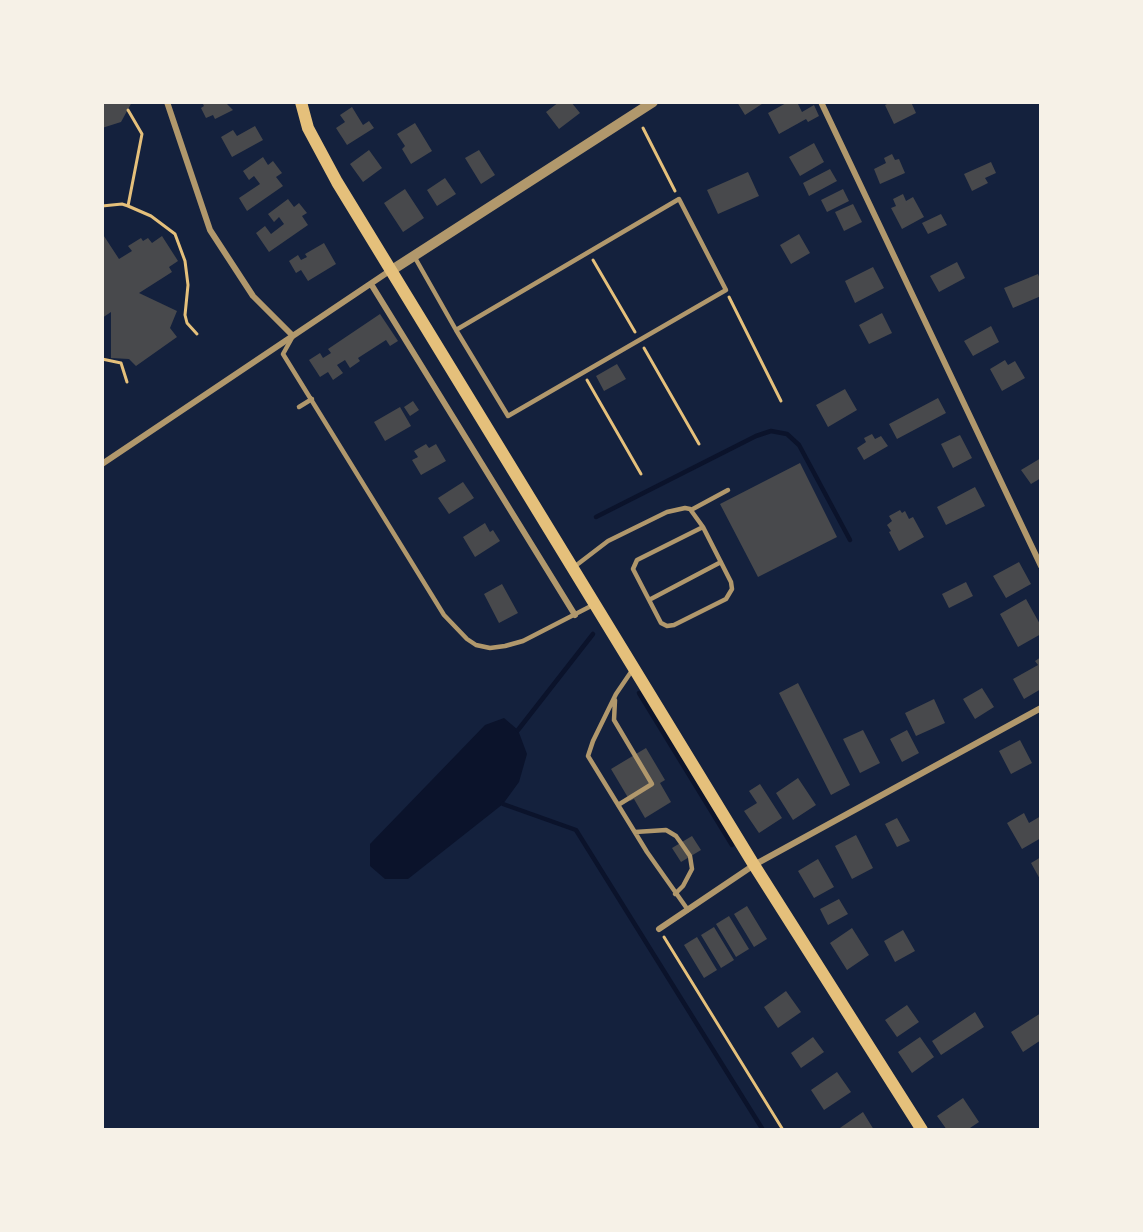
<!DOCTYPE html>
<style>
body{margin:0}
#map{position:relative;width:1143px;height:1232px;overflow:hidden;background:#14213d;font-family:"Fira Sans Condensed",sans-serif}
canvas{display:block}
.frame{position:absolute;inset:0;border:104px solid #f6f1e7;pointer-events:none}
</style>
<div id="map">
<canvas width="1143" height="1232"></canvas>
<div class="frame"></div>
</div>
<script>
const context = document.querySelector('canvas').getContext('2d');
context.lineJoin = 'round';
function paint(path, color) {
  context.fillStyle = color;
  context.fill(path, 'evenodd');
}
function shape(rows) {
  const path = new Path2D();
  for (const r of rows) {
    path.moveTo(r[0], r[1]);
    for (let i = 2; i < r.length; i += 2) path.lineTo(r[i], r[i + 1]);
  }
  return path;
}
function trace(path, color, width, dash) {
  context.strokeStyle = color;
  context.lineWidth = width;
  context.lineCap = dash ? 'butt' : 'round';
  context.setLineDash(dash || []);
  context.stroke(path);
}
const water = shape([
 [504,718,518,730,527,754,519,782,503,804,408,879,385,879,370,866,370,844,485,725]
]);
const stream = shape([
 [596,517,756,436,771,431,787,434,799,445,850,540],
 [639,693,732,845],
 [518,730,593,634],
 [503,804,576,830,763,1130]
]);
const building = shape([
 [104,102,132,102,121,122,102,128,102,103],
 [202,102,231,102,227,104,233,110,215,119,213,115,206,118,201,108,204,106],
 [559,102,571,102,580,113,559,129,546,112],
 [737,102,765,102,745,115],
 [788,102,797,102,802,112,814,105,819,116,808,122,806,119,779,134,768,113],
 [891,102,911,102,916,113,894,124,885,105],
 [352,107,363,125,369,121,374,128,347,145,336,128,345,122,340,115],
 [415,123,432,151,411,164,402,149,405,146,397,134],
 [255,126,263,140,232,157,221,137,233,130,237,136],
 [814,143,824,162,800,176,789,157],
 [369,150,382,168,363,182,350,164],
 [479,150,495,175,481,184,465,158],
 [892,154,895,160,899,159,905,173,880,184,874,169,886,163,884,158],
 [263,157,268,165,273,161,282,173,276,177,283,186,247,211,239,198,260,184,254,176,249,180,243,171],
 [991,162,996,173,985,178,988,183,972,191,964,174],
 [830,169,837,181,809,196,803,183],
 [748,172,759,196,718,214,707,190],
 [445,178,456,194,437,206,427,190],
 [405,189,424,218,403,232,384,203],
 [843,189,849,201,827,212,821,200],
 [903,194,906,201,913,197,924,217,902,229,891,208,896,206,893,199],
 [288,199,294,207,299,203,307,213,302,216,308,225,269,252,256,233,265,226,271,234,284,224,279,217,274,222,268,214],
 [853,204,862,222,844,231,835,212],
 [941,214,947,225,928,234,922,223],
 [102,233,119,259,132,251,128,246,141,238,143,241,148,238,152,243,162,236,178,261,169,267,172,272,139,293,177,311,170,328,177,337,136,366,129,359,111,358,111,312,102,318],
 [799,234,810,253,791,264,780,245],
 [324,243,336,264,308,281,301,270,296,273,289,261,298,255,301,260,307,257,305,254],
 [957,262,965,278,939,292,930,276],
 [873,267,884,288,855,303,845,281],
 [1038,274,1041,282,1041,296,1013,308,1004,288],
 [882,313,892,333,869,344,859,325],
 [380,314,398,341,390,346,386,340,358,358,360,361,350,368,345,360,337,365,343,373,333,380,328,372,320,377,309,360,320,353,323,358,331,353,328,349],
 [991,326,999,342,973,356,964,341],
 [1005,360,1008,365,1015,361,1025,378,1002,391,990,369],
 [617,364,626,379,604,391,596,376],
 [845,389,857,410,828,427,816,405],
 [938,398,946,413,897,439,889,424],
 [413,401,419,410,410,416,404,407],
 [400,407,411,426,385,441,374,422],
 [872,434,875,439,881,436,888,446,864,460,857,448,866,442,864,438],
 [960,435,972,458,953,468,941,444],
 [426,444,429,448,436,444,446,461,421,475,412,460,418,457,414,451],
 [1041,458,1041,478,1031,484,1021,470],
 [800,463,837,537,758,577,720,504],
 [463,482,474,498,449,514,438,498],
 [975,487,985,506,946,525,937,507],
 [900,510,902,513,905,511,909,519,913,517,924,537,899,551,889,532,891,531,887,525,892,521,889,516],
 [485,523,490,532,493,530,500,541,475,557,463,537],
 [1019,562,1031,584,1006,598,993,576],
 [966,582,973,596,949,608,942,594],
 [502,584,518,613,499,623,484,594],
 [1026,599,1041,626,1041,634,1018,647,1000,614],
 [1041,657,1041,689,1024,699,1013,679,1038,665,1035,661],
 [798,683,850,785,831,795,779,693],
 [982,688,994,707,975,719,963,699],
 [934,699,945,723,916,736,905,713],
 [863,730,880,763,860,773,843,739],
 [907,730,919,753,902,762,890,739],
 [1020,740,1032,763,1011,774,999,751],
 [646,748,665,780,660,783,671,802,645,818,634,799,630,801,611,769],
 [798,778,816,805,793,820,776,793],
 [760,784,782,818,759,833,744,811,757,803,749,791],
 [1024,813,1029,823,1041,816,1041,838,1022,849,1007,823],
 [897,818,910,841,897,847,885,824],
 [856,835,873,868,852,879,835,846],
 [692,836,701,850,681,862,672,848],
 [1041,857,1041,881,1031,863],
 [818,859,834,887,814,898,798,871],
 [839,899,848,914,828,925,820,909],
 [747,906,767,939,754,947,734,914],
 [729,916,749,949,736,957,716,924],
 [714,927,734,960,721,968,701,935],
 [852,928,869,955,847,970,830,943],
 [903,930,915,951,895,962,884,941],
 [697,937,717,970,704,978,684,945],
 [786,991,801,1012,778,1028,764,1007],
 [907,1005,919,1022,897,1037,885,1020],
 [975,1012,984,1027,941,1055,932,1041],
 [1041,1013,1041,1040,1023,1052,1011,1032],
 [813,1037,824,1052,801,1068,791,1053],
 [920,1037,934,1057,912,1073,898,1052],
 [837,1072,851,1092,824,1110,811,1090],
 [963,1098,979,1122,967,1130,947,1130,937,1116],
 [863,1112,874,1130,837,1130]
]);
const path = shape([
 [643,128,675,191],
 [102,206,122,204,128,206,151,216,175,234,185,261,188,285,185,315,187,323,197,334],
 [128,206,142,134,128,110],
 [593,260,635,332],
 [729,297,781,401],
 [644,348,699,444],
 [102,359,121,363,127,382],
 [587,380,641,474],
 [664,937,783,1130]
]);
const service = shape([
 [414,256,456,330,508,416,726,290,679,199,456,330],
 [293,336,283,354,444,615,467,639,476,645,490,648,505,646,523,641,593,605],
 [299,407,312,399],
 [691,510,728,490],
 [574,567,608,541,667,512,685,508,690,509,703,527,731,582,732,589,726,599,674,625,667,626,661,623,633,569,637,560,703,527],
 [649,600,721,562],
 [633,669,616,694,593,741,588,756,647,852,688,910],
 [615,700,614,720,652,784,618,805],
 [635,832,666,830,676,836,681,843,690,856,692,869,683,886,675,894]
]);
const minor = shape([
 [167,102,210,230,253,296,293,336],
 [821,102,1041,566],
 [371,284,575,615],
 [102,464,391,270],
 [659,929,754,865,1041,708]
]);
const tertiary = shape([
 [392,270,653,102]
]);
const secondary = shape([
 [301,102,308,128,337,182,754,865,922,1130]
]);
paint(water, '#0b132b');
trace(stream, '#0b132b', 4.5);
paint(building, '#48494c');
trace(path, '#e5c07b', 3);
trace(service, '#b1986c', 4.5);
trace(minor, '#b1986c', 6);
trace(tertiary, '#b1986c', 10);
trace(secondary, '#e5c07b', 12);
</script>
